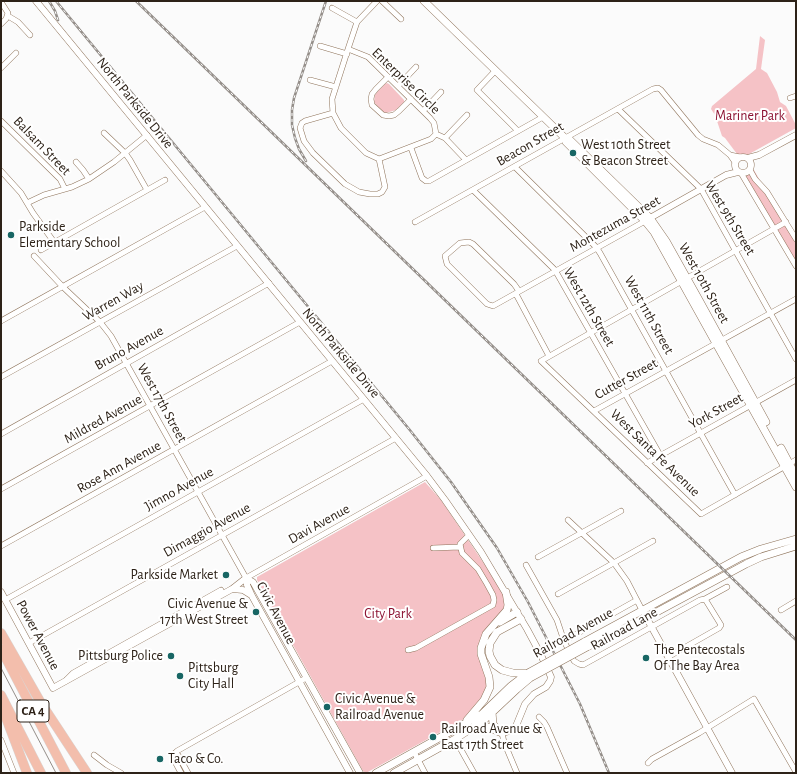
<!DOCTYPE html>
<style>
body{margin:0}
#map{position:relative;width:797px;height:774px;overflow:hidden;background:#fbfbfb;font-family:"Alegreya Sans",sans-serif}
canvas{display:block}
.frame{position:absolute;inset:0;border:2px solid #2d2218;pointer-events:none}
</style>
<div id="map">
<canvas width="797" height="774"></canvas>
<div class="frame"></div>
</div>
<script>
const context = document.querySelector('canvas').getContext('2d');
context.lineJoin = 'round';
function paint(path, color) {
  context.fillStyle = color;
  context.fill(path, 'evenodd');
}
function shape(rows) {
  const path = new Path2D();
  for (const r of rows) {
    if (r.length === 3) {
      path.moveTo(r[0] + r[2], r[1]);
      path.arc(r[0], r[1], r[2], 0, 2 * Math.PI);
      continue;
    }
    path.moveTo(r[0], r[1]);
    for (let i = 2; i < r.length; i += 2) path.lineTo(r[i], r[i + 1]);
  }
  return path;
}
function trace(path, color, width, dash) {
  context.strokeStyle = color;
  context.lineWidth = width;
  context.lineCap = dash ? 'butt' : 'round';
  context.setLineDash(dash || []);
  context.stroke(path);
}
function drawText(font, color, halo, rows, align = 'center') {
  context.font = font + ' "Alegreya Sans",sans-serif';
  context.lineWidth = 4;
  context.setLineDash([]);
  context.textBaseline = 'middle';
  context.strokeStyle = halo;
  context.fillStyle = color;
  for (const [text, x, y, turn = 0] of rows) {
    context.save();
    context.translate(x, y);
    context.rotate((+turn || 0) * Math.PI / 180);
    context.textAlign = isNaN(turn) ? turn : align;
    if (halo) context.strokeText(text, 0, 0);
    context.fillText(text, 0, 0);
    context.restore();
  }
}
const green = shape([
 [760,36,765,40,761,69,767,73,777,92,780,102,786,106,796,125,796,128,742,158,740,158,725,138,722,136,715,115,711,109,712,106,756,69],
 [387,83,389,84,404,100,404,102,396,110,386,113,382,112,374,102,375,95,378,91,385,84],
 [754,170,796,244,796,266,743,174],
 [425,482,441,500,487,568,503,594,505,602,504,608,482,638,487,685,482,697,469,713,464,719,366,773,363,771,257,580,257,577]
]);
const minor = shape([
 [382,1,401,19],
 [1,2,8,13,6,19,1,24],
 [332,8,357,22],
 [8,16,18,22,30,35],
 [320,46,347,54],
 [348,49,368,57,430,118,434,123,436,134,431,139,379,159,366,153,341,128,333,113,332,99,348,49],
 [348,49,357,22,377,1],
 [1,68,16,53],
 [495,71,477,90,518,131],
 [388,77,376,89,372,94,371,99,372,105,383,115,389,116,394,115,399,111,411,99],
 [310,80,336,87],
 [398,86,416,67],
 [790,98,796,96],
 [618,109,701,189,796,359],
 [423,111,441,92],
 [333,113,305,121,302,123,300,128,304,141,313,153,345,184,359,192,370,194,378,194,382,192,385,187,379,159],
 [1,121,60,179,65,189],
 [104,133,125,153,130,160,147,190],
 [436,134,445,138,466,160],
 [445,138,467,115],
 [411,148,422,178,426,181,429,181,543,117],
 [730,155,740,157],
 [76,162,83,170,89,179],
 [515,167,596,247,600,253,735,495],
 [750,170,755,179,767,192,796,239],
 [1,171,21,193,33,213,54,242],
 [741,173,796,266],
 [473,190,555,270,660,455],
 [27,203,44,195,72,187,89,179,114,162,147,135],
 [415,222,653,89,658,88,661,90,698,135,703,139,718,145,730,155,735,162],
 [786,222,541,361,701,514,796,460],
 [41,250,165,180],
 [34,256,63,287,100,322,111,336,246,578,427,476],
 [519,291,514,284,473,244,469,242,460,243,445,256,447,264,487,304,493,306,647,220],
 [516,294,549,356],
 [1,321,205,207],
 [1,377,237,246],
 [594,411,796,299],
 [1,434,269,283],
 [647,463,796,380],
 [1,489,300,322],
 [568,520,614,563,627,581,642,610],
 [1,546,332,361],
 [433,548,460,547],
 [538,557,621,511],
 [526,565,557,620,564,641,574,661,579,664,583,665,700,600,705,599,727,587],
 [558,594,653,541],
 [5,600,364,399],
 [781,610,796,601],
 [564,641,637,600],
 [29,643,396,438],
 [408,650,416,648,493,605,494,600,493,595,487,584,478,569,462,553,460,544,469,535],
 [668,657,719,628,721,625,705,599],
 [67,679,73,673,221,590,223,594],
 [539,717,544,722,547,727,567,773],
 [502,733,504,742,517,773],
 [455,739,474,773],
 [1,740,14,773],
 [414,752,425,773],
 [175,753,178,755,188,773],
 [94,755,107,765,121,773],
 [648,763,652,759,699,733,754,699,796,772],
 [181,773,173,758,173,755,177,751,306,678]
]);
const tertiary = shape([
 [36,1,427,476,445,500,481,552,527,629,541,655,551,677,550,681,546,687,534,694,525,704,516,726,513,730,502,733],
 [743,165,8],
 [748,158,759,155,796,135],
 [650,218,726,175,738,172],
 [246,578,253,582,360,773],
 [246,578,247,585,252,596,350,773],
 [232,589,243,590,251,595],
 [1,592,53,688,232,589,246,578],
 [645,615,732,773]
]);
const secondary = shape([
 [424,1,565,138,566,142,645,221,654,232,796,487],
 [569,139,650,218,666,241,699,300,766,422],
 [781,448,796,476],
 [521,619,497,632,490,643,489,651,490,656,495,665,502,670,513,673,527,673],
 [500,622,517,612],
 [584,642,741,557,761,549,796,539],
 [587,647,653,614,746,564,761,557,796,546],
 [492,712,493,724,499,731],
 [467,720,484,700,490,687,489,677,481,654,481,648,486,634,507,610,508,605,506,592],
 [476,726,485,726,502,733],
 [376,773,482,714,511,686,528,673],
 [394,773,455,739,484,720,517,689,530,678]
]);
const motorway = shape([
 [1,633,41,703,87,773],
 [1,649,66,773],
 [1,695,41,773],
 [4,709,6,718,27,773]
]);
const tram = shape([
 [1,668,56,773]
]);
const rail = shape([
 [49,1,55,11,58,20],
 [56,1,409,429,451,482,497,548,528,602,580,704,609,773],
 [136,1,796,640],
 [306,161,299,149,295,138,292,125,292,110,294,98,326,1]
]);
const secondaryBridge = shape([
 [528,673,584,642],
 [530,678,587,647]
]);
const markers = [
 [573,153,4,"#186664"],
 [11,235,4,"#186664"],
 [226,575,4,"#186664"],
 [256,612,4,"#186664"],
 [171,656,4,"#186664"],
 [646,658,4,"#186664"],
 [180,676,4,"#186664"],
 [327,707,4,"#186664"],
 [433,737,4,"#186664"],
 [160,759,4,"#186664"]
];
const shields = [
 [33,711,32]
];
const shieldNames = [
 ["CA 4",33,711]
];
const streetNames = [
 ["Enterprise Circle",406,81,44],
 ["North Parkside Drive",135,103,51],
 ["Beacon Street",530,144,-30],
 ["Balsam Street",42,146,46],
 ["West 9th Street",730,218,59],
 ["Montezuma Street",615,224,-29],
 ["West 10th Street",704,283,61],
 ["Warren Way",113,301,-29],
 ["West 12th Street",589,307,60],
 ["West 11th Street",649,315,61],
 ["Bruno Avenue",129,348,-29],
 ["North Parkside Drive",341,353,50],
 ["Cutter Street",626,379,-29],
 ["West 17th Street",162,403,61],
 ["York Street",716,411,-29],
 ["Mildred Avenue",103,419,-29],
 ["West Santa Fe Avenue",655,453,44],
 ["Rose Ann Avenue",119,467,-29],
 ["Jimno Avenue",179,489,-29],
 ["Davi Avenue",319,524,-29],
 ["Dimaggio Avenue",207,530,-29],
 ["Civic Avenue",276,613,62],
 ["Railroad Lane",624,629,-29],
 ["Railroad Avenue",573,633,-29],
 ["Power Avenue",38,635,62]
];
const parkNames = [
 ["Mariner Park",750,116],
 ["City Park",388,614]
];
const poiNames = [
 ["West 10th Street",581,145],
 ["& Beacon Street",581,161],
 ["Parkside",19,227],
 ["Elementary School",19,243],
 ["Parkside Market",218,575,"right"],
 ["Civic Avenue &",248,604,"right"],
 ["17th West Street",248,620,"right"],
 ["The Pentecostals",654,650],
 ["Of The Bay Area",654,666],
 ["Pittsburg Police",163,656,"right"],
 ["Pittsburg",188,668],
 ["City Hall",188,684],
 ["Civic Avenue &",335,699],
 ["Railroad Avenue",335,715],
 ["Railroad Avenue &",441,729],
 ["East 17th Street",441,745],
 ["Taco & Co.",168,759]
];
paint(green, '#f5c2c6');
trace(minor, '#8f745b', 6);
trace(tertiary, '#8f745b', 7);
trace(secondary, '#8f745b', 8);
trace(motorway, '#d9d7d5', 10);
trace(minor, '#fff', 5);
trace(tertiary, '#fff', 6);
trace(secondary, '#fff', 7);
trace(motorway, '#f3beac', 9);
trace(tram, '#948e89', 1);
trace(rail, '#948e89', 2.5);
trace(rail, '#fff', 1, [3]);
trace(secondaryBridge, '#8f745b', 8, []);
trace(secondaryBridge, '#fff', 7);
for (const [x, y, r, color] of markers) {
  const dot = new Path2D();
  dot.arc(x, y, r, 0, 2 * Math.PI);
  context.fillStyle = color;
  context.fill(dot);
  trace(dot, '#fff', 1.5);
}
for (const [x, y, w] of shields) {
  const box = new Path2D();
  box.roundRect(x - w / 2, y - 11, w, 22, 3);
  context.fillStyle = '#fff';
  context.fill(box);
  trace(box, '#2d2218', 1);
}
drawText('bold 13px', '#2d2218', null, shieldNames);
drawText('14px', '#2d2218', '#fff', streetNames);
drawText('14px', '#8b1131', '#fff', parkNames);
drawText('14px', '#2d2218', '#fff', poiNames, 'left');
</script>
